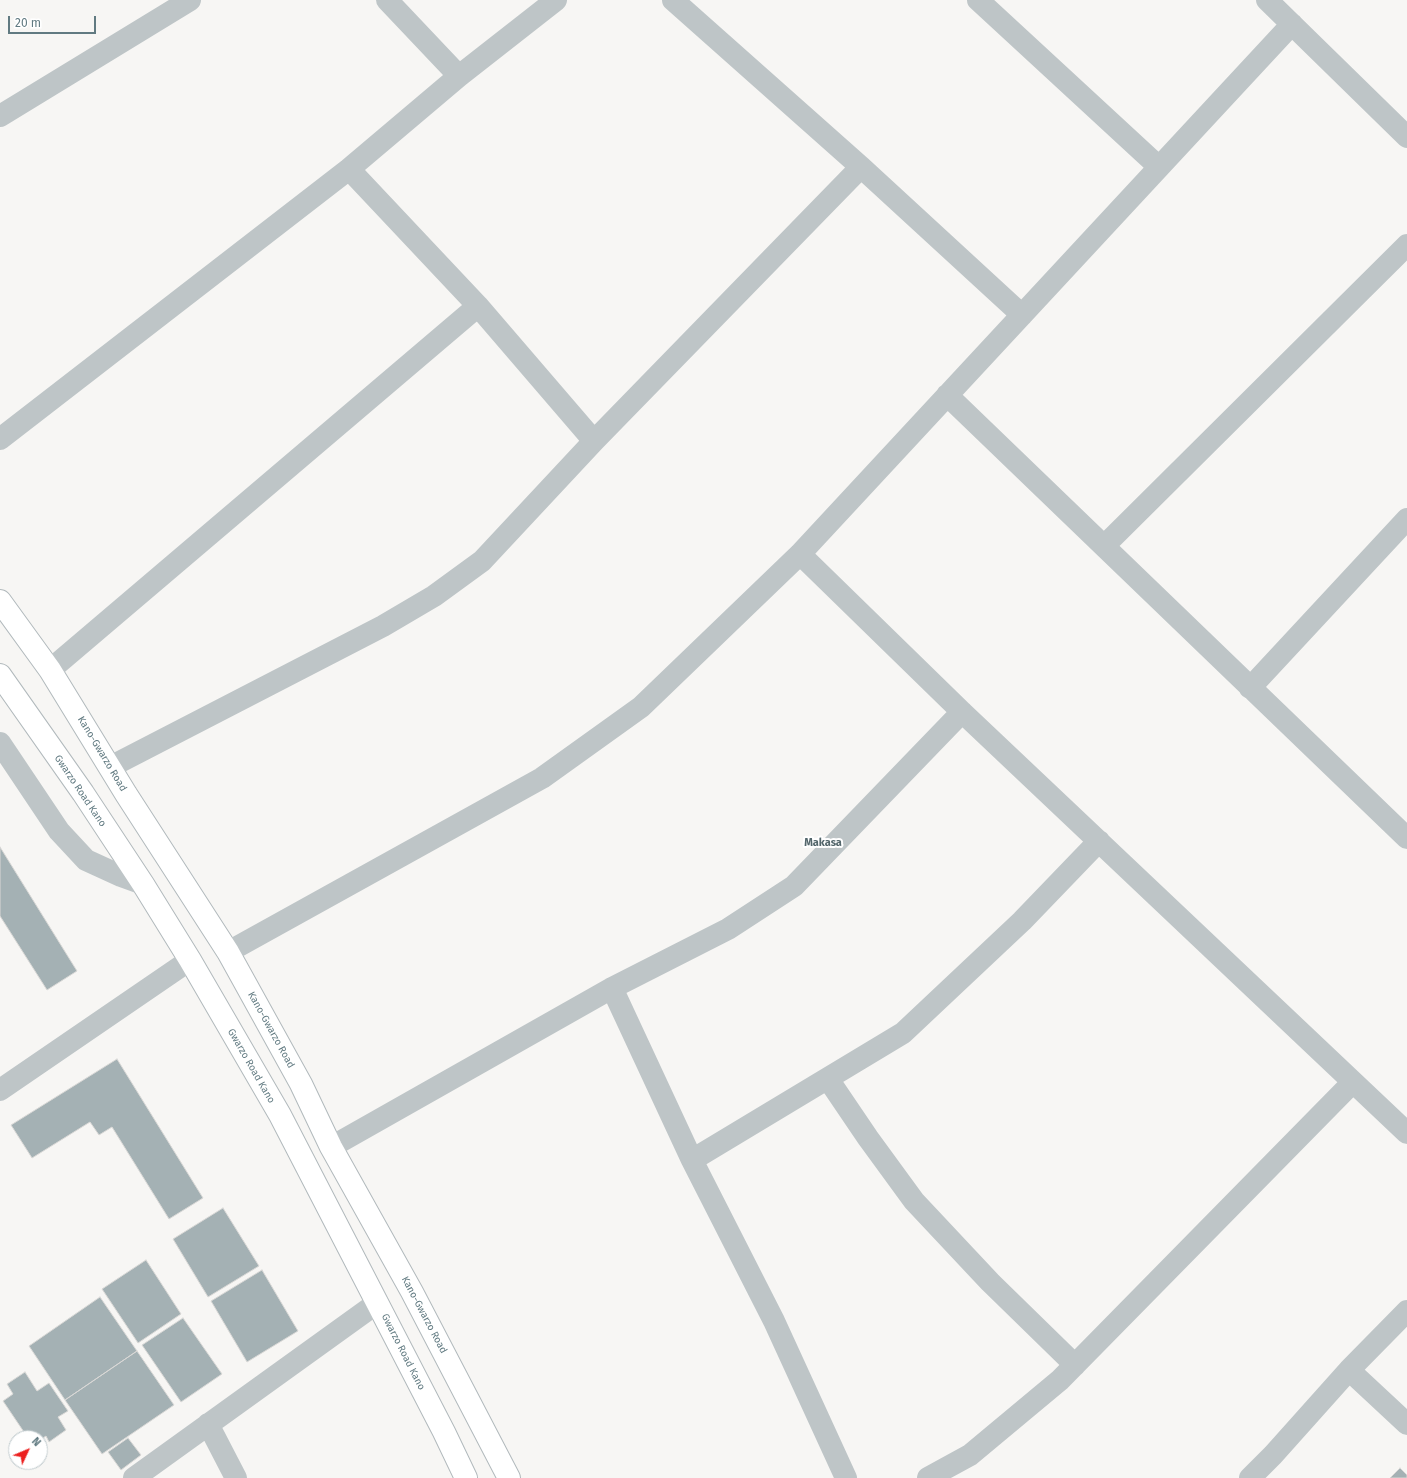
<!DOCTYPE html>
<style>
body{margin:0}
#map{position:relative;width:1407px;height:1478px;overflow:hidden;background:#f7f6f4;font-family:"Fira Sans",sans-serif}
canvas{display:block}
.north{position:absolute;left:8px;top:1430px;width:40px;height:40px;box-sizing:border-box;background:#fff;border:1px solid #c0cacd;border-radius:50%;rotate:46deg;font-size:11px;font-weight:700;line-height:16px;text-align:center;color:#617a81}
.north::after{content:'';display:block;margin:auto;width:14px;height:18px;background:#ec201f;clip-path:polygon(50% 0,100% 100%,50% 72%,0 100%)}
.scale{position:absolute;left:8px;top:16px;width:88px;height:18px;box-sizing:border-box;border:2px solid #617a81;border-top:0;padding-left:5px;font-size:12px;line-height:14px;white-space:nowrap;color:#617a81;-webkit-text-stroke:3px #fff;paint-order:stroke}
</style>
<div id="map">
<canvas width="1407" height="1478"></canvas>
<div class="north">N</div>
<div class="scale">20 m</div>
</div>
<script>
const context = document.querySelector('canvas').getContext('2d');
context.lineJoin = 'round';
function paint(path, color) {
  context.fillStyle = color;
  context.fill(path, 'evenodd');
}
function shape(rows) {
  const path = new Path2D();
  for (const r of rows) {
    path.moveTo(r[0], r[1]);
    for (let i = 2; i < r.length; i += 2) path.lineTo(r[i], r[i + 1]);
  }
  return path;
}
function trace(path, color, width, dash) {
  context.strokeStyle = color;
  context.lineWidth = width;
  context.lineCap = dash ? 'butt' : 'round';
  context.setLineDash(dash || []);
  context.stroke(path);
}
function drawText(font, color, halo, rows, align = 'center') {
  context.font = font + ' "Fira Sans",sans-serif';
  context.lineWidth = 4;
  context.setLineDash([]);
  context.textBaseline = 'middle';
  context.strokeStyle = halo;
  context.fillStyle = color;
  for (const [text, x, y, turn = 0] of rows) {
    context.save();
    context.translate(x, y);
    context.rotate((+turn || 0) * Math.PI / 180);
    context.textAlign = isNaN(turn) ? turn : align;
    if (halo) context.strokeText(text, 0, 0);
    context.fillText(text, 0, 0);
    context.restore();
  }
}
const building = shape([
 [0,847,77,971,47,990,0,916,0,847],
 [117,1059,203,1198,169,1219,112,1127,99,1135,90,1122,32,1158,11,1125,117,1059],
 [223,1208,259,1266,208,1297,173,1239,223,1208],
 [146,1260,181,1314,138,1343,102,1289,146,1260],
 [262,1270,298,1331,247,1362,211,1301,262,1270],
 [100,1297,137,1351,65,1400,29,1346,100,1297],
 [183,1318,222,1374,181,1402,142,1345,183,1318],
 [137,1351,174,1405,102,1454,65,1400,137,1351],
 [25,1372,37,1391,49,1383,68,1411,58,1417,66,1430,49,1442,46,1436,40,1440,40,1438,28,1438,3,1401,13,1394,7,1384,25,1372],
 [128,1438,141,1455,121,1470,108,1452,128,1438],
 [1400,1468,1407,1475,1407,1478,1390,1478,1400,1468]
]);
const minor = shape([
 [387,0,459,76],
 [673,0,861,167,1022,315],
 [978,0,1159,167],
 [1267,0,1407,137],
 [0,116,190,0],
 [349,169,478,306,594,441],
 [947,395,1407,838],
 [0,439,349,169,459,76,556,0],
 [1104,546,1407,245],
 [800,554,962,712,1407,1133],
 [50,670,478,306],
 [1250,688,1407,519],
 [0,743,59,831,86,860,121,876,143,884],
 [110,767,383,626,434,596,482,561,594,441,861,167],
 [228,952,542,778,641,707,800,554,1292,24],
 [612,988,692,1160,774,1321,846,1478],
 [828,1079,868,1138,914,1201,990,1282,1075,1365],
 [0,1090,190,960],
 [331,1147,612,988,728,929,794,886,962,712],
 [692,1160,903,1033,1022,921,1099,841],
 [1349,1370,1407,1424],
 [208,1424,236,1478],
 [134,1478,377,1303],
 [928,1478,970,1455,1060,1380,1352,1083],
 [1250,1478,1273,1455,1349,1370,1407,1311]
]);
const primary = shape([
 [0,601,50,670,126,794,228,952,301,1084,331,1147,412,1292,509,1478],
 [0,675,83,793,143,884,190,960,280,1115,444,1432,466,1478]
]);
const streetNames = [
 ["Kano-Gwarzo Road",102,754,59],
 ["Gwarzo Road Kano",80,791,56],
 ["Kano-Gwarzo Road",271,1030,61],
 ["Gwarzo Road Kano",251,1066,60],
 ["Kano-Gwarzo Road",424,1315,62],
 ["Gwarzo Road Kano",403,1352,63]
];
const neighbourhoodNames = [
 ["Makasa",823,843]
];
paint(building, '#a4b1b4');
trace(building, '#d9d8d6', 1);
trace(primary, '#b1b9bc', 24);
trace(minor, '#bec5c7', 22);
trace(primary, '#fff', 22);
drawText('10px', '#617a81', '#fff', streetNames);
drawText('bold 11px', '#53666b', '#fff', neighbourhoodNames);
</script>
